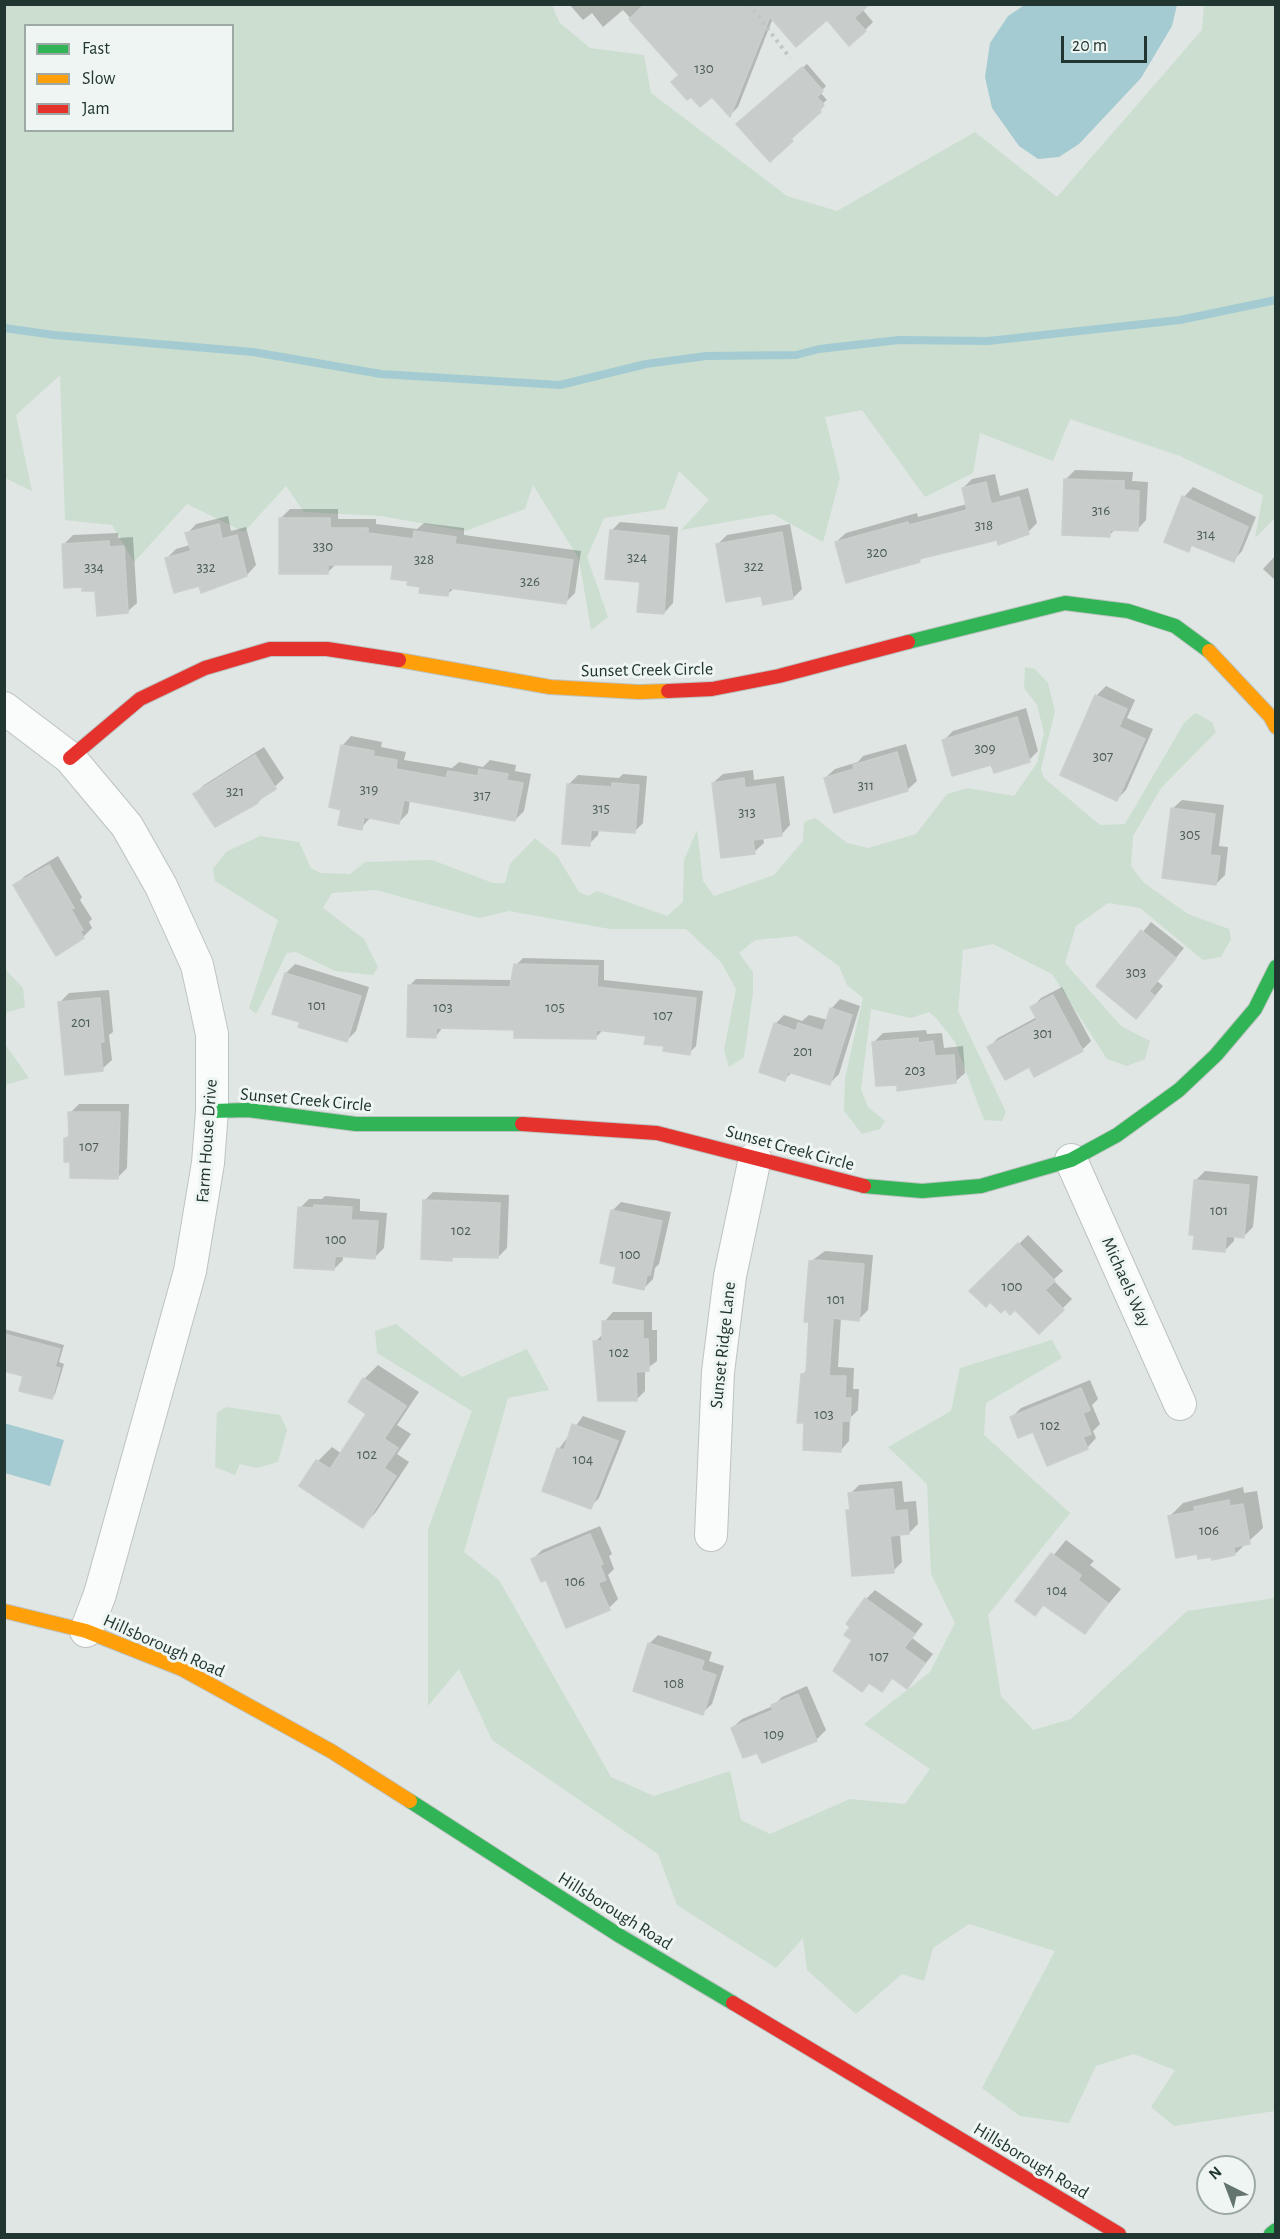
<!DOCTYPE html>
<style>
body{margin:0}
#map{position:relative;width:1280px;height:2239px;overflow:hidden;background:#e0e6e3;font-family:"Alegreya Sans",sans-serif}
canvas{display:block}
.frame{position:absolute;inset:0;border:6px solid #213631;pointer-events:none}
.legend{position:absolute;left:24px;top:24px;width:210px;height:108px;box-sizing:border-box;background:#eef5f2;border:2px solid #9ca9a5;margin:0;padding:8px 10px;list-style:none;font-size:18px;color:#213631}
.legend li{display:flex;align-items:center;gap:12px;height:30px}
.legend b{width:30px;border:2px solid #9ca9a5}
.north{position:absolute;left:1196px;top:2155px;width:60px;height:60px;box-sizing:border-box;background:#eef5f2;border:2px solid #9ca9a5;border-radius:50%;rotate:318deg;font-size:16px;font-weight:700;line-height:24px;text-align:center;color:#213631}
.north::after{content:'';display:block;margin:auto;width:21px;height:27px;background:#64746f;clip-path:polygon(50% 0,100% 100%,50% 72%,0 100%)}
.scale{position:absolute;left:1061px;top:36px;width:86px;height:27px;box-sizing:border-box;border:3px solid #213631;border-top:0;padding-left:8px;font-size:18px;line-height:21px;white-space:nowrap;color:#213631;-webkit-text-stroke:4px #eef5f2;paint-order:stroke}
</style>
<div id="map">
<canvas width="1280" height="2239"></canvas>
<div class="frame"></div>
<ul class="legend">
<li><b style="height:8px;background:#30b455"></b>Fast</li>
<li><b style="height:8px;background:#ff9f0a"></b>Slow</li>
<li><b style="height:8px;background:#e5322d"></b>Jam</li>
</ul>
<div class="north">N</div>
<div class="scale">20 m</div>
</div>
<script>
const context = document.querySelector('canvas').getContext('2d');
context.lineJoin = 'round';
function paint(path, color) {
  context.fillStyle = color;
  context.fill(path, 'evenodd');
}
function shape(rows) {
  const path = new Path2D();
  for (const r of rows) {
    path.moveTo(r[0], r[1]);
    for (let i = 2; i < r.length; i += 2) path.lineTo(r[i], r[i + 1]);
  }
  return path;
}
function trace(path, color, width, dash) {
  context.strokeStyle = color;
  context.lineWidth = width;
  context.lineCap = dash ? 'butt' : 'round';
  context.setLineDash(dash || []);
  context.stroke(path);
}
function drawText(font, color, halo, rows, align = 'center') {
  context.font = font + ' "Alegreya Sans",sans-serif';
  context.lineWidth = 6;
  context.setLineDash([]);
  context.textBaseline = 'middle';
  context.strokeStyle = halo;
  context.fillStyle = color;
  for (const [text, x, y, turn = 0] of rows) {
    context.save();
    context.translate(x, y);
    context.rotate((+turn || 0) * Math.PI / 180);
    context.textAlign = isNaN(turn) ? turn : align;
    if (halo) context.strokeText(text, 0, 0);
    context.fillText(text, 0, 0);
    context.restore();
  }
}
const green = shape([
 [4,5,552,5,559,22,590,48,644,55,651,93,787,196,837,211,975,132,1057,197,1202,30,1204,5,1275,5,1275,518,1255,538,1263,495,1180,456,1070,419,1053,461,980,433,973,473,925,497,862,410,825,417,840,478,823,542,773,514,681,530,709,500,679,471,665,509,604,518,587,557,608,617,591,630,579,559,533,485,525,509,465,531,381,516,304,512,286,486,244,532,187,504,134,562,112,525,65,520,60,375,16,415,32,491,5,478],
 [26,26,232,26,232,130,26,130],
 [1025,667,1035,669,1048,683,1055,711,1041,769,1044,778,1100,825,1125,824,1184,723,1195,713,1212,722,1216,732,1161,788,1133,836,1131,866,1144,883,1188,914,1229,929,1231,939,1221,957,1203,960,1140,908,1108,903,1076,926,1065,963,1121,1026,1150,1041,1145,1059,1127,1066,1107,1059,1052,974,993,944,963,950,958,1011,1006,1112,1002,1121,984,1120,955,1042,936,1018,929,1012,911,1018,871,1009,861,1089,868,1107,885,1121,880,1129,862,1134,844,1111,845,1078,863,998,847,985,839,966,797,936,755,940,739,953,753,972,753,993,744,1057,729,1067,724,1050,736,989,721,962,686,929,610,929,509,911,479,918,376,890,332,893,323,908,364,939,378,967,373,975,335,971,296,952,287,953,256,1014,249,1008,278,920,215,881,213,869,226,852,260,836,299,842,311,868,320,873,350,874,365,862,432,860,493,883,505,883,510,864,535,838,557,856,579,892,588,896,597,891,667,916,683,902,684,860,697,830,703,881,714,896,774,875,803,841,804,822,815,818,847,843,868,848,916,834,947,794,968,788,1014,796,1037,763,1044,733,1037,705,1024,688],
 [5,969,23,988,25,1007,5,1013],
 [5,1044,29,1078,5,1085],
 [396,1324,462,1377,527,1349,549,1390,508,1398,464,1552,499,1580,611,1777,654,1796,730,1771,741,1820,770,1834,850,1799,905,1804,930,1769,864,1724,930,1672,955,1623,931,1574,927,1484,888,1447,951,1411,960,1368,1052,1340,1062,1358,986,1403,984,1435,1070,1513,988,1615,1001,1696,1033,1730,1071,1719,1187,1611,1275,1598,1275,2111,1174,2126,1151,2107,1175,2070,1134,2054,1096,2066,1069,2123,1020,2116,982,2088,1055,1951,969,1924,933,1948,924,1981,902,1974,856,2014,807,1970,803,1938,776,1968,677,1905,658,1854,492,1740,459,1669,428,1706,428,1529,472,1411,377,1353,375,1331],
 [226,1407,280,1415,287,1430,278,1462,257,1468,240,1464,235,1475,215,1467,217,1413]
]);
const water = shape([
 [1026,4,1177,5,1172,26,1141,78,1079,144,1059,157,1038,159,1019,146,992,108,985,77,990,43,1008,16],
 [4,1423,64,1440,50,1486,5,1473]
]);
const shadow = shape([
 [569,4,721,4,862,9,873,22,865,30,828,18,773,18,738,107,730,115,712,95,681,74,623,10,603,27,592,13,583,20],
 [807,64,826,86,820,92,827,100,822,104,824,106,770,160,743,120],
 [1075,470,1133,472,1132,481,1148,482,1146,520,1137,530,1116,529,1109,535,1066,479],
 [995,474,1000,496,1028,488,1037,523,1028,532,923,557,919,561,836,542,846,533,917,513,918,517,967,504,963,488,972,479],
 [1193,487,1256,517,1242,551,1233,561,1193,545,1188,550,1166,541,1184,497],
 [290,509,338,509,338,519,376,519,376,524,417,529,424,523,464,528,464,535,581,551,575,593,566,602,455,587,447,595,410,580,395,563,336,564,327,573,281,518],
 [228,516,231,531,246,527,256,565,247,575,201,584,167,558,176,549,190,545,187,534,196,524],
 [620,522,678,527,673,603,664,613,611,531],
 [790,524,802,589,793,598,762,594,718,544,727,535],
 [118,533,118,538,133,537,137,603,127,612,97,589,83,585,63,545,73,535],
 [1276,555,1276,581,1263,569],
 [1106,686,1135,700,1127,718,1153,729,1126,790,1117,799,1096,696],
 [1026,708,1038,751,1029,760,992,763,943,741,953,731],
 [351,736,382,742,381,747,406,752,404,760,452,768,459,762,483,767,490,760,516,765,515,771,531,774,524,811,515,820,410,800,408,813,399,822,371,817,361,828,343,808,342,746],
 [906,744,917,781,907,790,825,778,835,769,858,762,863,756],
 [264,747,284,778,258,802,215,825,195,794,204,785],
 [753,770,754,780,784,776,790,825,781,835,763,837,764,843,754,852,713,783,723,774],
 [623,774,647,776,643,823,634,832,599,829,598,835,589,844,568,785,578,775,619,778],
 [1182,800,1224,805,1219,846,1228,847,1225,875,1216,884,1172,809],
 [58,856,82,897,80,900,92,919,89,922,92,928,83,937,15,885,25,876],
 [1151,922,1184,948,1157,981,1163,986,1145,1008,1098,986],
 [523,958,604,960,604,980,703,991,696,1046,689,1053,647,1035,603,1030,595,1038,516,1028,443,1027,436,1036,409,986,416,979,513,980,516,965],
 [295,964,369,987,356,1031,347,1040,302,1021,286,973],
 [1062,987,1091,1041,1082,1050,1029,1065,989,1047,998,1038,1037,1017,1032,1008,1041,998],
 [109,990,113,1032,109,1035,112,1060,102,1069,60,1002,69,993],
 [840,999,860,1006,839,1074,829,1084,792,1072,785,1079,775,1024,784,1015,802,1021,809,1015,828,1020,831,1009],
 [926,1030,927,1034,942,1033,944,1048,963,1046,965,1073,955,1082,898,1083,874,1042,883,1033],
 [79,1104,129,1104,127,1168,118,1177,72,1161,66,1138,70,1134,70,1113],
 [1205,1171,1258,1176,1253,1227,1244,1236,1234,1235,1234,1241,1225,1250,1196,1180],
 [433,1192,509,1195,507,1248,498,1257,456,1255,451,1260,424,1201],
 [325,1196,360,1199,360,1211,387,1213,384,1248,375,1257,343,1255,343,1260,334,1269,300,1208,309,1199,322,1199],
 [621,1202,671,1212,659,1264,655,1268,653,1279,644,1288,618,1266,612,1211],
 [1028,1235,1063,1271,1053,1280,1072,1299,1039,1332,1015,1308,1005,1307,972,1291],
 [825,1251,873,1255,868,1310,859,1319,841,1317,838,1367,854,1368,853,1389,859,1389,858,1410,850,1418,849,1441,840,1451,806,1422,802,1375,807,1370,810,1262],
 [613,1312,652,1312,652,1330,657,1330,657,1361,645,1370,645,1391,636,1400,595,1342,604,1333,604,1322],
 [4,1329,64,1345,59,1362,64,1364,55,1394,51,1398,24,1375,4,1370],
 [378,1365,419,1392,397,1425,411,1434,397,1454,409,1462,376,1512,362,1526,301,1486,318,1461,332,1447,342,1454,369,1414,364,1379],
 [1090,1380,1098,1399,1092,1405,1100,1424,1093,1431,1096,1438,1087,1448,1034,1430,1012,1417,1021,1408],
 [583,1416,626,1431,599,1498,590,1507,559,1449],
 [902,1481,904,1502,916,1501,918,1524,909,1533,900,1534,902,1562,893,1571,848,1511,851,1508,850,1494,859,1485],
 [1243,1487,1244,1493,1257,1491,1263,1528,1235,1554,1198,1553,1169,1517,1183,1503],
 [600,1526,612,1554,609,1556,614,1569,608,1575,618,1599,609,1608,546,1578,533,1559,542,1550],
 [1066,1540,1094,1561,1090,1565,1121,1589,1085,1632,1045,1604,1035,1614,1017,1600],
 [875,1590,923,1624,912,1638,933,1654,907,1687,893,1677,882,1690,854,1640,866,1599],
 [658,1635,712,1652,709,1661,724,1666,712,1704,702,1713,649,1644],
 [807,1686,826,1730,817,1739,762,1761,758,1751,732,1728,742,1719,773,1706,782,1697]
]);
const stream = shape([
 [4,328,54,335,253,352,381,374,560,385,646,364,706,356,796,355,819,349,899,340,988,341,1180,320,1276,300]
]);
const building = shape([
 [645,4,870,4,854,18,866,31,849,46,827,20,796,47,770,17,730,117,712,97,700,107,691,97,687,100,671,82,679,75,629,19,645,4],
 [802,67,823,91,817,97,824,105,819,109,821,112,791,139,793,141,770,162,736,124,802,67],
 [1064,479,1124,481,1124,490,1139,491,1138,531,1110,530,1110,537,1062,535,1064,479],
 [986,482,991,504,1019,497,1029,534,998,545,997,540,919,559,920,562,846,583,835,542,908,522,909,525,967,510,962,488,986,482],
 [1182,496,1248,527,1234,562,1191,545,1189,552,1164,542,1182,496],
 [279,518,330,518,330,528,368,528,368,533,413,539,414,531,456,537,455,544,573,560,566,604,449,588,448,596,419,593,420,587,407,585,408,581,391,579,393,565,328,565,328,574,279,574,279,518],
 [219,524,222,539,237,535,247,576,201,593,199,586,174,593,165,558,191,551,185,533,219,524],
 [610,530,669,536,664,614,637,612,640,582,605,579,610,530],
 [782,532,793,599,763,605,761,596,726,602,716,544,782,532],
 [109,541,109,547,124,546,128,613,97,616,95,591,82,591,82,587,64,588,62,544,109,541],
 [1095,695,1127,709,1119,727,1145,739,1117,801,1060,775,1095,695],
 [1017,717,1030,762,994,773,991,765,952,776,942,740,1017,717],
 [341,745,374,751,373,756,397,760,396,769,446,778,448,771,478,776,479,769,508,774,506,780,523,783,515,821,404,800,399,824,364,817,362,830,338,825,341,810,329,807,341,745],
 [897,752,908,791,834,813,824,778,854,769,853,765,897,752],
 [255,755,276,789,257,801,258,803,215,827,193,794,255,755],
 [744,778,745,788,775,784,782,836,753,840,755,854,721,858,712,783,744,778],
 [612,783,639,785,635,833,591,830,590,846,562,844,567,784,612,787,612,783],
 [1171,808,1215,814,1210,855,1220,856,1216,885,1162,878,1171,808],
 [49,865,74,908,71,909,83,930,80,931,84,938,56,956,13,885,49,865],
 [1141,930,1176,958,1149,991,1155,996,1136,1019,1096,986,1141,930],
 [514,964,598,966,597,987,696,998,690,1055,663,1051,664,1046,644,1044,646,1036,596,1030,596,1039,514,1038,514,1030,436,1028,436,1038,407,1037,408,985,510,987,514,964],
 [285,973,361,996,347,1042,298,1027,300,1022,272,1014,285,973],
 [1053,995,1083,1051,1034,1077,1029,1067,1005,1080,987,1047,1037,1020,1030,1007,1053,995],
 [100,998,104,1042,100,1042,103,1071,65,1075,58,1002,100,998],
 [830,1008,852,1015,830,1085,788,1072,785,1081,759,1072,774,1023,796,1031,798,1023,823,1031,830,1008],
 [918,1038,918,1043,933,1041,935,1056,954,1055,956,1083,897,1091,897,1085,876,1086,872,1042,918,1038],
 [68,1112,120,1112,118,1179,70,1178,70,1162,64,1162,64,1138,69,1138,68,1112],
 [1194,1180,1249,1185,1244,1238,1226,1236,1225,1252,1193,1249,1194,1235,1189,1235,1194,1180],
 [423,1200,500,1203,498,1258,452,1257,452,1261,421,1259,423,1200],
 [314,1205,352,1207,351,1220,378,1221,375,1259,335,1256,334,1270,294,1268,298,1207,314,1208,314,1205],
 [611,1210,662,1221,650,1275,647,1275,644,1290,613,1283,616,1267,600,1263,611,1210],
 [1018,1243,1055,1281,1045,1290,1064,1310,1039,1334,1015,1310,1010,1315,1005,1309,1001,1313,990,1302,986,1307,969,1291,1018,1243],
 [815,1260,864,1264,859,1321,833,1318,829,1376,846,1376,845,1398,851,1398,850,1421,842,1421,841,1452,803,1450,804,1423,797,1423,801,1374,806,1374,809,1322,804,1322,809,1261,815,1260],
 [602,1321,643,1321,643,1339,648,1339,649,1371,636,1372,637,1401,598,1401,593,1341,602,1341,602,1321],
 [4,1334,60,1349,55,1367,60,1368,52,1399,19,1391,23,1376,4,1371,4,1334],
 [363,1378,406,1406,384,1439,398,1448,384,1468,396,1476,363,1528,299,1486,316,1460,330,1469,366,1414,348,1402,363,1378],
 [1081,1388,1090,1410,1083,1413,1091,1434,1083,1437,1088,1449,1047,1466,1033,1432,1018,1438,1010,1417,1081,1388],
 [572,1424,618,1441,591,1509,542,1491,557,1448,564,1450,572,1424],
 [893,1489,895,1511,907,1510,909,1534,890,1536,894,1573,852,1576,846,1510,850,1510,848,1493,893,1489],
 [1229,1500,1230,1506,1243,1504,1250,1544,1234,1547,1235,1555,1212,1560,1211,1557,1198,1559,1197,1554,1176,1558,1168,1516,1195,1511,1194,1507,1229,1500],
 [590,1534,603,1564,600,1565,606,1580,598,1583,610,1610,566,1628,546,1580,541,1582,531,1559,590,1534],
 [1051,1553,1081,1575,1078,1580,1108,1603,1085,1634,1043,1605,1035,1616,1015,1601,1051,1553],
 [865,1598,915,1634,904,1648,925,1663,907,1689,892,1678,882,1692,869,1683,862,1692,833,1671,852,1640,844,1635,850,1627,846,1624,865,1598],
 [648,1643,704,1661,701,1670,716,1675,703,1715,633,1691,648,1643],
 [798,1694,817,1741,762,1763,757,1753,743,1758,731,1728,773,1710,771,1705,798,1694]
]);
const path = shape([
 [749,4,790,58]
]);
const street = shape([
 [4,708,70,758,127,826,161,886,197,965,212,1034,212,1111,208,1163,190,1271,100,1594,86,1631],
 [1071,1160,1180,1404],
 [711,1535,718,1372,730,1276,755,1158]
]);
const fast = shape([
 [908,642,1065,603,1128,611,1175,626,1209,651],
 [212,1111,248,1110,356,1124,522,1124],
 [864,1186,922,1191,981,1186,1071,1160,1117,1135,1179,1090,1216,1055,1255,1009,1276,967],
 [410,1801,620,1936,733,2003],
 [1271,2234,1276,2230]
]);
const slow = shape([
 [1209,651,1270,716,1276,727],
 [399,660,550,687,639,692,668,691],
 [4,1611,86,1631,182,1669,331,1751,410,1801]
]);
const jam = shape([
 [668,691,712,689,779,676,908,642],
 [70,758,140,699,205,668,270,649,327,649,399,660],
 [522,1124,657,1133,864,1186],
 [733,2003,1119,2234]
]);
const numberNames = [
 ["130",704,68],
 ["316",1101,510],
 ["318",984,525],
 ["314",1206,534],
 ["330",323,546],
 ["320",877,552],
 ["324",637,557],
 ["328",424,559],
 ["322",754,566],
 ["334",94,567],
 ["332",206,567],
 ["326",530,581],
 ["309",985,748],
 ["307",1103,756],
 ["311",866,785],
 ["319",369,789],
 ["321",235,791],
 ["317",482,795],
 ["315",601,808],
 ["313",747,812],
 ["305",1190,834],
 ["303",1136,972],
 ["101",317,1005],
 ["103",443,1007],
 ["105",555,1007],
 ["107",663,1015],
 ["201",81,1022],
 ["301",1043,1033],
 ["201",803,1051],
 ["203",915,1070],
 ["107",89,1146],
 ["101",1219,1210],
 ["102",461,1230],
 ["100",336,1239],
 ["100",630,1254],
 ["100",1012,1286],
 ["101",836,1299],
 ["102",619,1352],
 ["103",824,1414],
 ["102",1050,1425],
 ["102",367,1454],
 ["104",583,1459],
 ["106",1209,1530],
 ["106",575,1581],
 ["104",1057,1590],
 ["107",879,1656],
 ["108",674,1683],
 ["109",774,1734]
];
const streetNames = [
 ["Sunset Creek Circle",647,670,-1],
 ["Sunset Creek Circle",306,1100,5],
 ["Farm House Drive",207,1141,-86],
 ["Sunset Creek Circle",790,1148,15],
 ["Michaels Way",1126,1282,66],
 ["Sunset Ridge Lane",723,1345,-84],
 ["Hillsborough Road",164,1646,24],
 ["Hillsborough Road",615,1911,32],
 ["Hillsborough Road",1031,2161,31]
];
paint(green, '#cbded0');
paint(water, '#a4cbd1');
paint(shadow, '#0003');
trace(stream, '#a4cbd1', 8);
paint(building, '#c8cdcb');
trace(building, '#c9cfcc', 1.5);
trace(street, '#bdc3c0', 34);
trace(fast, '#bdc3c1', 16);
trace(slow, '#bdc3c1', 16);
trace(jam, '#bdc3c1', 16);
trace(path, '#bfc7c5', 4, [3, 4.5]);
trace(street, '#fafbfb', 32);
trace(fast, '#30b455', 14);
trace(slow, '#ff9f0a', 14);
trace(jam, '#e5322d', 14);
drawText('15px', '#4c5c58', null, numberNames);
drawText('18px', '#213631', '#eef5f2', streetNames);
</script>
